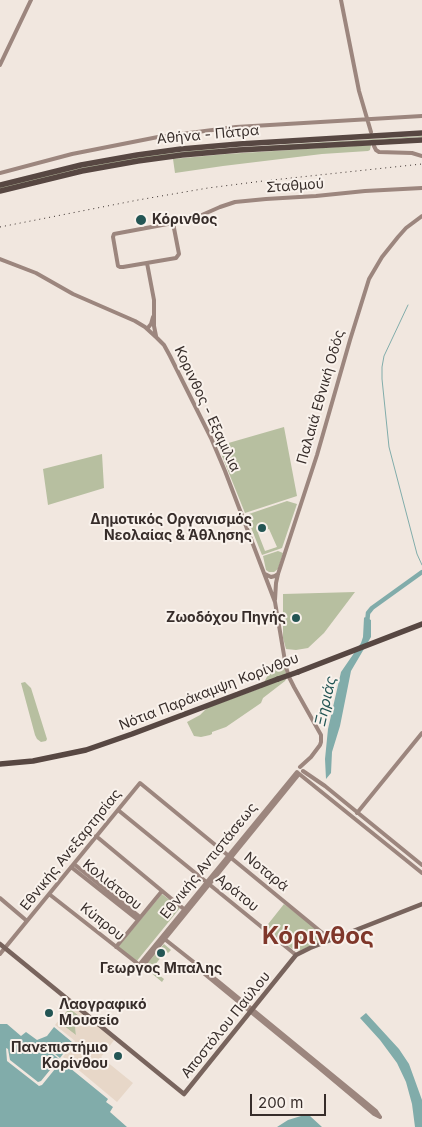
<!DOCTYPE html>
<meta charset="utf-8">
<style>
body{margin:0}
#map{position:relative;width:422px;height:1127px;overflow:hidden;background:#f1e7df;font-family:Inter,sans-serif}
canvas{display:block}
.scale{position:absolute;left:250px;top:1094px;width:76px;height:22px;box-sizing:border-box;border:2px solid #372d2a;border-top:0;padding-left:6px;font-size:15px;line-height:18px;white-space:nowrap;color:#372d2a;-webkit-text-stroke:4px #f9f2ec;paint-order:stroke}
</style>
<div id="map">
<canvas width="422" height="1127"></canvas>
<div class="scale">200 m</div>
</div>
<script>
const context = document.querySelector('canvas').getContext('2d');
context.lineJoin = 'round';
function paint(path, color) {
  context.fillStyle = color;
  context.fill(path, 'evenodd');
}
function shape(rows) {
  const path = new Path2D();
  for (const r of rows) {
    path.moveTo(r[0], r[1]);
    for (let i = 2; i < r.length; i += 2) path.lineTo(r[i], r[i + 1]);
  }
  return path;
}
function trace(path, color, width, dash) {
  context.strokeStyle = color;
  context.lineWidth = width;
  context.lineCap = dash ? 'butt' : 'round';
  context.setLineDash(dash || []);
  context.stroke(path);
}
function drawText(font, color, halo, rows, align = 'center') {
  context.font = font + ' Inter,sans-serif';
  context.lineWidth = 4;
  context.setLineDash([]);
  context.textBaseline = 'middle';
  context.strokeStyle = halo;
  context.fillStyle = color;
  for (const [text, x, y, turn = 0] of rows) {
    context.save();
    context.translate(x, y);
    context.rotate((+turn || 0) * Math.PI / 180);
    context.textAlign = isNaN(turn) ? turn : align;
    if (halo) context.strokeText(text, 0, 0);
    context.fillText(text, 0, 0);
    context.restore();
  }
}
const green = shape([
 [422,136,422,137,226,149,75,170,0,189,0,187,69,170,138,157,198,150],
 [371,145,370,150,368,151,322,154,223,166,175,173,173,159,226,154],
 [284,427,297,496,245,513,218,446],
 [102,454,104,488,48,505,43,469],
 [287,501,297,504,282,548,262,555,246,515],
 [269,529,277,547,265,551,258,533],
 [278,551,283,553,278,569,274,572,269,572,266,570,263,556],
 [355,592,324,633,308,648,296,650,286,649,283,638,283,594],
 [283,662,284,662,286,674,286,679,285,681,263,698,261,703,226,727,212,732,212,734,210,735,201,737,194,736,187,722,200,715,207,708,261,688,269,673,274,670,279,663],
 [25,682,31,688,47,739,46,741,41,742,37,739,35,735,21,683],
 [162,894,180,908,136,962,118,947],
 [284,904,321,932,321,941,299,951,295,951,265,928],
 [164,944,171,950,168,953,166,951,154,966,156,968,154,971,164,979,162,982,144,967],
 [69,1008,84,1019,75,1021,76,1036,59,1022]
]);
const plaza = shape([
 [72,1004,115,1039,101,1057,133,1083,117,1102,63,1057,75,1041,55,1025],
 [69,1008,83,1019,75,1020,76,1035,59,1022]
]);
const water = shape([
 [365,617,371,620,371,637,351,671,340,726,332,752,331,773,326,779,325,759,328,729,341,672,361,643,363,637,364,618],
 [366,1013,399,1049,409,1064,422,1100,422,1127,415,1127,412,1104,406,1082,397,1063,380,1040,360,1018],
 [0,1024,7,1024,21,1036,26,1032,37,1040,47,1036,54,1027,72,1042,60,1058,44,1045,43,1046,59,1059,41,1081,38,1082,10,1060,8,1049,6,1048,7,1061,39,1086,42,1085,55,1069,58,1069,62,1065,65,1064,108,1099,106,1102,113,1107,110,1112,127,1127,0,1127],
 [301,1116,310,1116,322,1127,277,1127,288,1120]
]);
const stream = shape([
 [408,305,384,356,382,367,382,379,389,447,417,554,422,565]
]);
const river = shape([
 [367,624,368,613,372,608,422,572]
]);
const secondary = shape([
 [341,0,359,91,371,132],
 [0,65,31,0],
 [374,146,376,150,379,152,412,153,422,156],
 [0,173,72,154,158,137,236,127,422,116],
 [173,223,179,254,176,258,123,267,120,267,118,266,113,237,114,234,173,223,182,221,195,218,220,207,235,202,266,199,316,196,365,191,422,188],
 [0,259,36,273,73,294,135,321,145,327,157,338,164,345,170,356,211,438,225,471,275,602,286,667,289,677,294,687,321,735,321,742,320,745,311,757,300,767],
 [147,263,154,300,154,326,156,336],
 [147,329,151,324,153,317],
 [265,574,271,577,275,576,278,574],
 [275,600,276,583,278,574,317,455,350,340,369,279,382,257,398,237,406,228,422,216],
 [303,771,325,786,422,865],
 [298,773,422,873],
 [118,810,296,955],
 [357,813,422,733],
 [96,836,185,910],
 [74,864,140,917],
 [71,867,138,920],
 [49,894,142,967,299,774],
 [0,898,27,921],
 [162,937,219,982,353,1092,376,1111,380,1117],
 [116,947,162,891],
 [0,954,140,783,331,940],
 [139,965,297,772],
 [201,971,318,1067,374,1114,380,1117]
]);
const primary = shape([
 [0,944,184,1094,296,955,310,948,422,904]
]);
const highway = shape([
 [0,185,81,165,137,155,181,149,239,144,422,133],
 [0,191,82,171,138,161,182,155,239,150,422,140],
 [298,672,422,624],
 [0,764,33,761,86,750,132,734,278,679]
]);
const rail = shape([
 [0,227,138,200,208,188,263,181,422,164]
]);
const highwayBridge = shape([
 [278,679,298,672]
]);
const markers = [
 [141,220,6,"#235554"],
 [262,528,5,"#235554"],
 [296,618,5,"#235554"],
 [161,953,5,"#235554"],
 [49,1013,5,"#235554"],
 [118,1056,5,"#235554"]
];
const streetNames = [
 ["Αθήνα - Πάτρα",208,135,-5],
 ["Σταθμού",295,186,-4],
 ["Παλαιά Εθνική Οδός",321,397,-74],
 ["Κορινθος - Εξαμιλια",207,409,65],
 ["Νότια Παράκαμψη Κορίνθου",209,692,-21],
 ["Εθνικής Ανεξαρτησίας",71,850,-51],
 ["Εθνικής Αντιστάσεως",209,861,-51],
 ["Νοταρά",266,872,39],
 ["Κολιάτσου",112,885,39],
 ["Αράτου",237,893,39],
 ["Κύπρου",102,922,38],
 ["Αποστόλου Παύλου",226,1025,-51]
];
const poiNames = [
 ["Κόρινθος",152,220,"left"],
 ["Δημοτικός Οργανισμός",252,520],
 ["Νεολαίας & Άθλησης",252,536],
 ["Ζωοδόχου Πηγής",286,618],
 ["Γεωργος Μπαλης",161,969,"center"],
 ["Λαογραφικό",59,1005,"left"],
 ["Μουσείο",59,1021,"left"],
 ["Πανεπιστήμιο",108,1048],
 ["Κορίνθου",108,1064]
];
const waterNames = [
 ["Ξηριάς",326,701,-77]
];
const townNames = [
 ["Κόρινθος",318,937]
];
paint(green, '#b7bfa0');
paint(plaza, '#e7d7c8');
paint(water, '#81acaa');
trace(stream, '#81acaa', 1);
trace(river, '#81acaa', 4.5);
trace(secondary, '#9c867e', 4);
trace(primary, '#78645d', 4.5);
trace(highway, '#574742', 5.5);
trace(rail, '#372d2a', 1, [1, 4]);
trace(highwayBridge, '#574742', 5.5);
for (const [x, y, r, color] of markers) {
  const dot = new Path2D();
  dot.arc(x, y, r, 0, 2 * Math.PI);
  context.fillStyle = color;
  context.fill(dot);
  trace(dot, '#f9f2ec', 2);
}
drawText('14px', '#372d2a', '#f9f2ec', streetNames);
drawText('bold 14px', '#372d2a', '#f9f2ec', poiNames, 'right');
drawText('italic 15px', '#235554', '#f9f2ec', waterNames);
drawText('bold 24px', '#7f372a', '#f9f2ec', townNames);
</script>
